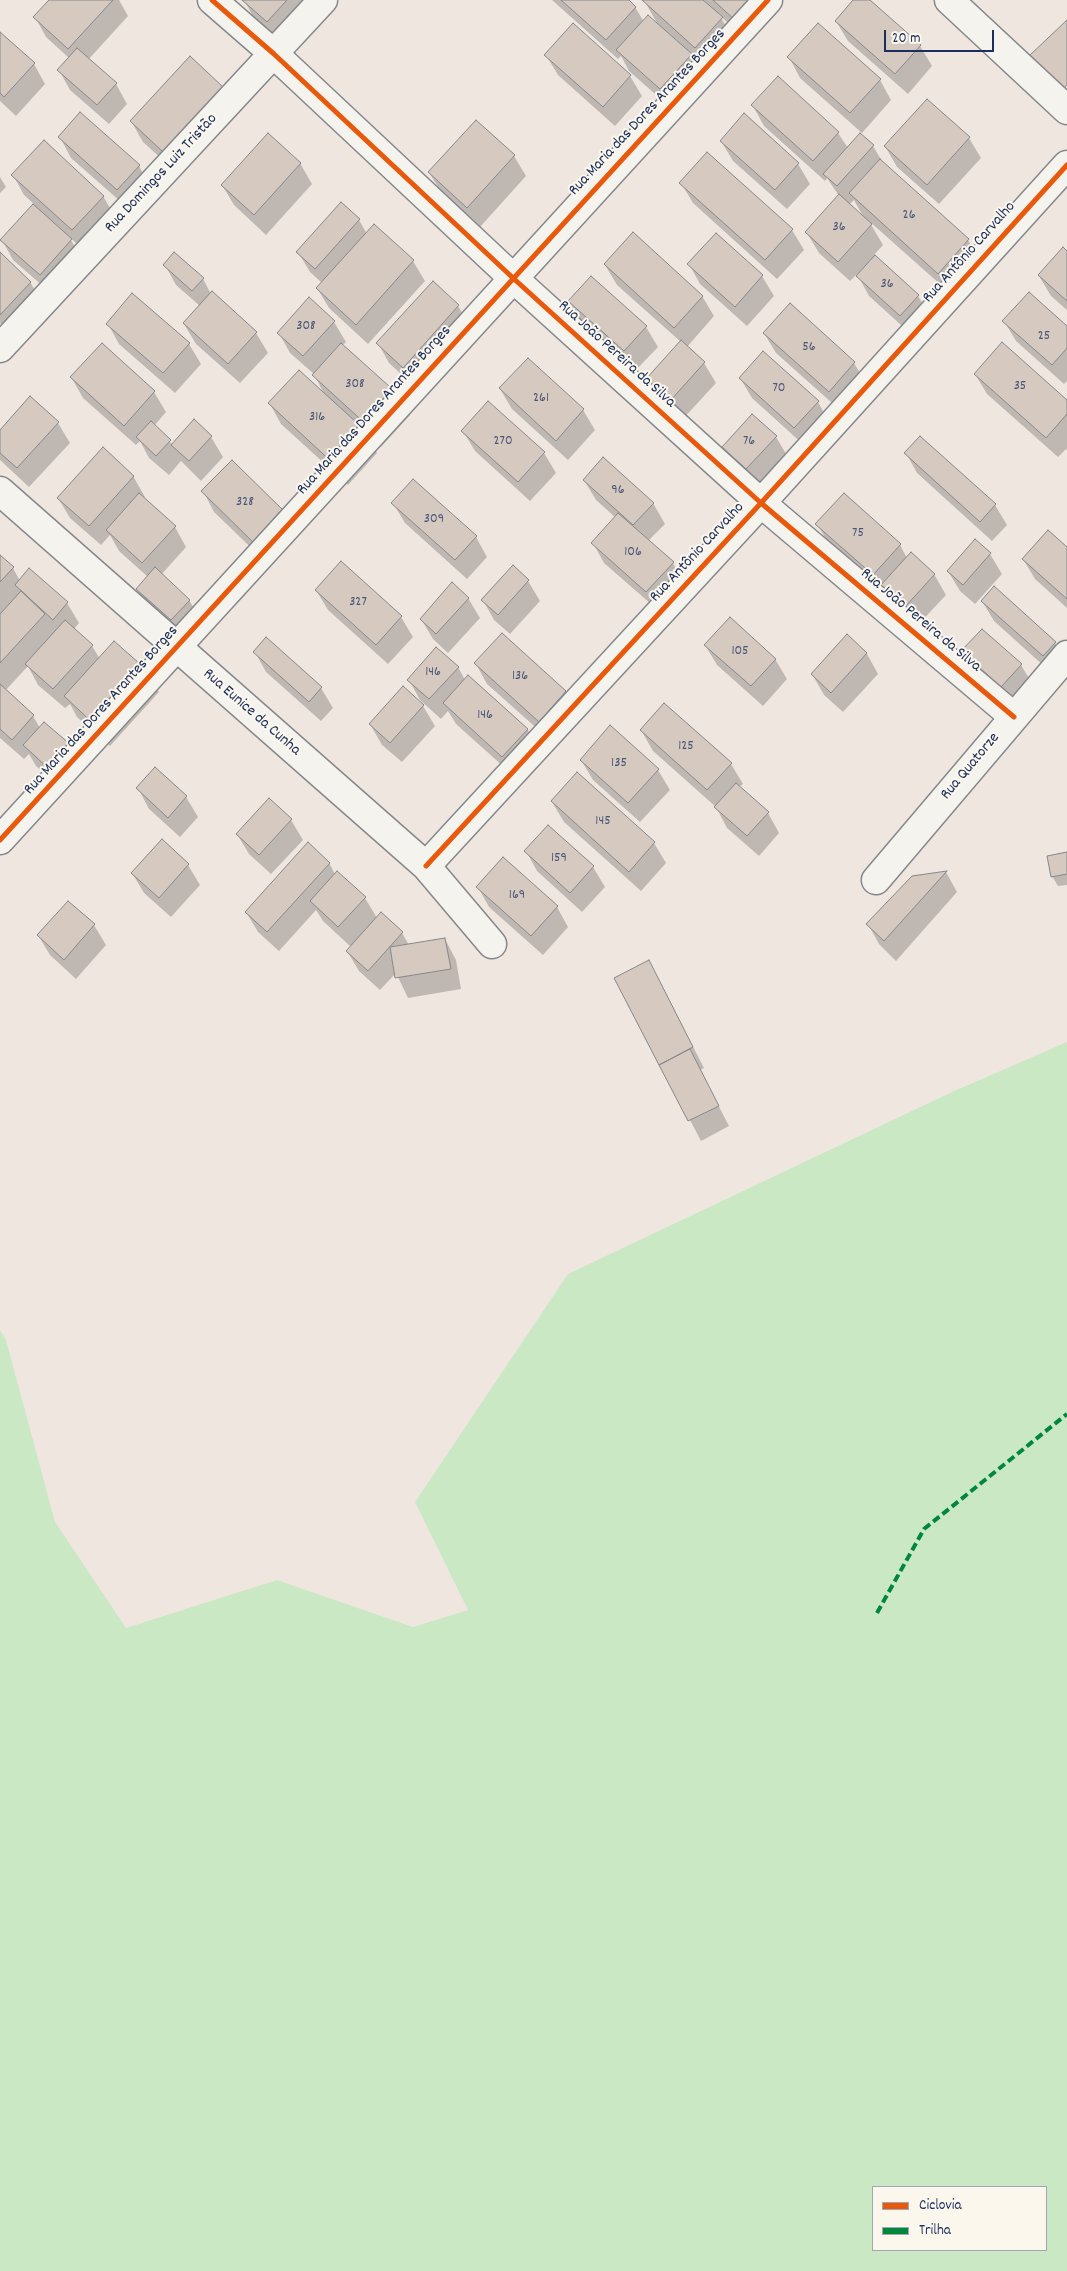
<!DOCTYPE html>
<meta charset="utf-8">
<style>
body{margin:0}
#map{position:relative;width:1067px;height:2271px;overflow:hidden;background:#efe7df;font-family:Dekko,sans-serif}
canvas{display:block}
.legend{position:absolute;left:872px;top:2186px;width:175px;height:65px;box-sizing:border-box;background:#fbf7ec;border:1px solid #a1a7b3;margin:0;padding:6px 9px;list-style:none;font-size:15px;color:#1b2f5e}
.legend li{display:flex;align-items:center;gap:10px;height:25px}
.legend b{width:25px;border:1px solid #a1a7b3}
.scale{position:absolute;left:884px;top:30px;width:110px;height:22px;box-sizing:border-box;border:2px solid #1b2f5e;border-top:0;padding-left:6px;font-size:15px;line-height:18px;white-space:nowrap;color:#1b2f5e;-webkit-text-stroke:4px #fbf7ec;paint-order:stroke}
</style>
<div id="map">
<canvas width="1067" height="2271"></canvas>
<ul class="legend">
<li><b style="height:6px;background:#e8590c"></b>Ciclovia</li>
<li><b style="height:6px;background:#00873e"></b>Trilha</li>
</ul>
<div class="scale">20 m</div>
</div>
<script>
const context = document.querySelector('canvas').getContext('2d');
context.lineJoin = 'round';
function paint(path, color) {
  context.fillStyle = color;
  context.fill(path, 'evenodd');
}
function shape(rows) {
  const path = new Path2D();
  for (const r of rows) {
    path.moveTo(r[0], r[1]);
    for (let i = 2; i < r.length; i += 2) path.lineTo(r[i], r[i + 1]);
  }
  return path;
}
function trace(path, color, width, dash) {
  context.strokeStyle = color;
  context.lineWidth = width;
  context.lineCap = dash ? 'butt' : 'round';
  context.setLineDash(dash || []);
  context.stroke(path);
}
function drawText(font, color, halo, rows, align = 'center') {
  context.font = font + ' Dekko,sans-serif';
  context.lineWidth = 4;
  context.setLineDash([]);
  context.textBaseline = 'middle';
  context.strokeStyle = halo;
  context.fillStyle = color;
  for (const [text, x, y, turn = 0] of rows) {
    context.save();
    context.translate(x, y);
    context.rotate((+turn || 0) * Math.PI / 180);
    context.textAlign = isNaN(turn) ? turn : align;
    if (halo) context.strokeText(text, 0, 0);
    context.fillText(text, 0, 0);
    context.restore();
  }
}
const green = shape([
 [1067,1042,1067,2271,0,2271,0,1330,6,1340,55,1522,126,1628,277,1580,413,1627,468,1610,415,1502,568,1274,952,1092],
 [1046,2187,1046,2250,873,2250,873,2187]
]);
const shadow = shape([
 [51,0,119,0,128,16,88,60,116,84,127,104,109,124,70,90,59,70,69,58,46,37,35,17],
 [244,0,308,0,279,42,255,20],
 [552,0,627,0,635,7,644,22,658,25,644,0,766,0,748,40,720,16,733,38,708,67,689,51,702,75,672,109,629,71,621,56,618,59],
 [855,0,869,0,920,46,932,66,908,94,848,41,836,21],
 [0,33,34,64,45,84,16,116,0,101],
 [546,55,630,76,642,96,615,126,558,75],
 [789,57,880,80,891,100,862,133,800,78],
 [778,78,838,133,848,148,873,146,885,166,968,240,979,260,950,293,869,221,883,245,874,255,918,296,930,316,912,335,869,296,857,274,850,281,819,253,807,233,839,196,827,178,825,181,764,126,753,106],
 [854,200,864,218,849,205],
 [222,88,234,108,175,171,143,142,131,121],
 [927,100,969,138,981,158,939,204,897,167,885,146],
 [476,121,514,156,526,176,480,227,441,192,429,172],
 [60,137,139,166,150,186,129,209,71,158],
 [721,141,798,164,810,184,787,209,733,161],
 [300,163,312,184,266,235,234,205,222,185],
 [13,175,103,196,115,217,84,250,69,237,83,260,52,294,13,260,2,240,34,204,24,195],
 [0,177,6,187,0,193],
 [681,183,792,230,804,250,777,279,693,203],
 [341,204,359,220,367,234,413,261,425,281,368,344,329,308,317,288,322,283,310,272,298,252],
 [1067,253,1067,310,1051,296,1039,276],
 [0,254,30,282,42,302,12,334,0,323],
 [689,264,762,276,774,296,747,326,700,284],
 [165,265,203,279,211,294,256,333,268,353,240,383,196,344,184,324,200,306,176,285],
 [605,265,702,296,714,316,687,347,704,363,716,383,682,420,659,399,648,379,681,342,617,285],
 [309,299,334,322,346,342,342,346,398,395,410,415,381,447,366,434,377,453,348,485,281,424,270,404,324,394,314,374,290,353,279,333],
 [569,301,646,327,658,347,636,370,581,322],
 [790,304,854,363,866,383,841,411,776,353,764,333],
 [458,306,470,326,415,387,389,363,378,343],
 [1004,321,1067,328,1067,381,1064,384,1016,341],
 [108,324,189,344,201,364,175,393,119,344],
 [102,344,154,392,166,412,154,426,173,445,211,437,223,457,201,481,181,461,169,475,149,458,140,441,136,445,83,398,71,377],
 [528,359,583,410,595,430,568,460,512,409,500,389],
 [975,374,1067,402,1067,451,1066,449,1058,457,987,394],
 [740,378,818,402,829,422,806,447,752,398],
 [488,403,544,453,556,473,530,501,475,451,463,431],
 [58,423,70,443,29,487,0,460,0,431],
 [776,437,788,457,758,488,735,468,723,447],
 [906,453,995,505,1007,525,992,541,917,473],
 [133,476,145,497,143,499,175,527,186,547,161,575,189,600,201,620,183,640,149,609,137,589,148,577,119,551,110,535,101,545,70,518,58,498],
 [584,480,653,503,665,524,648,541,673,563,684,583,659,611,604,563,593,543,616,518,596,500],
 [203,491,287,516,298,536,269,565,214,512],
 [393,503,476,537,487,557,467,579,405,523],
 [817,524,900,545,907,558,934,574,946,595,916,627,829,544],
 [975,541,990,554,1002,574,975,604,960,591,948,571],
 [1067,549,1067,608,1035,579,1023,559],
 [0,556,13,568,20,581,29,570,67,603,79,623,74,629,92,646,100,659,147,672,159,692,110,746,77,717,70,704,65,708,38,685,28,666,5,691,33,716,40,728,61,788,36,766,29,754,24,759,0,738],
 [513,567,528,581,540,601,510,634,494,620,483,600],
 [316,590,401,617,413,637,388,664,328,610],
 [468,598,480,618,448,653,433,639,421,619],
 [982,601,1055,643,1066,663,1055,676,994,621],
 [502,634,565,692,577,712,551,741,487,684,476,664],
 [847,636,867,654,878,674,843,712,824,695,812,674],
 [266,639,321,688,333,708,321,721,266,672,255,652],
 [705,645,775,659,787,679,763,706,717,665],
 [963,652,1021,665,1033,685,1013,706,974,672],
 [458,667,465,680,527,729,539,749,514,776,456,724,448,711,441,719,420,700,409,680],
 [423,706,435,726,402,762,382,745,370,724],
 [641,730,731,764,743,784,739,787,768,813,779,833,759,856,727,828,716,807,653,751],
 [581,760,658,770,670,790,640,822,593,780],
 [138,788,186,797,198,817,180,837,149,809],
 [552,802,654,843,666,863,641,891,564,822],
 [291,820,303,840,271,874,249,854,237,834],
 [548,827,593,867,605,887,582,912,537,871,526,851],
 [1067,853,1067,885,1058,886,1052,876],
 [329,863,335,874,365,898,377,918,381,914,402,933,409,945,445,939,456,960,461,989,408,998,396,973,380,990,359,971,347,951,351,947,323,921,316,910,279,951,258,932,246,912],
 [188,865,200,885,171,917,144,893,132,873],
 [946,872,957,892,896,961,879,944,868,924,913,877],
 [478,887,557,907,568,927,543,955,489,907],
 [68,902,94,925,106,945,76,979,50,955,38,935],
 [616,978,660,982,704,1068,700,1070,729,1126,701,1141]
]);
const building = shape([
 [49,0,113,0,68,49,33,17,49,0],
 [242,0,287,0,267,22,242,0],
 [561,0,629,0,636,7,606,40,561,0],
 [642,0,703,0,723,17,695,48,642,0],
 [713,0,754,0,736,21,713,0],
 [853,0,870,0,921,45,895,74,835,21,853,0],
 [648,15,692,54,660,89,616,50,648,15],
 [1067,20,1067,85,1062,90,1029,56,1067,20],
 [573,23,631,75,603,107,544,55,573,23],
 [818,23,881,79,850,113,787,57,818,23],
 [0,32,35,63,4,97,0,93,0,32],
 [77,48,117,83,97,105,57,70,77,48],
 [190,56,223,87,163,152,130,121,190,56],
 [778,76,839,132,813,161,751,105,778,76],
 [927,99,970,137,927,185,884,146,927,99],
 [80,112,140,165,117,190,58,137,80,112],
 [744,113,799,163,775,190,720,141,744,113],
 [476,120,515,155,467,208,428,172,476,120],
 [268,133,301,163,254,215,221,185,268,133],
 [860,133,874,145,837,186,823,174,860,133],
 [44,140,104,196,72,230,11,175,44,140],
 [707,152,793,229,765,260,679,183,707,152],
 [880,159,969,239,938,274,849,193,880,159],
 [839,194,872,224,838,262,805,232,839,194],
 [341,202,360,219,315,269,296,252,341,202],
 [33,204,72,239,40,275,0,240,33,204],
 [374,224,414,260,356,325,316,288,374,224],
 [633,232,703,296,674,328,604,264,633,232],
 [716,233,763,275,735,307,687,264,716,233],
 [1063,247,1067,251,1067,301,1038,275,1063,247],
 [0,252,31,282,0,315,0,252],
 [174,252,204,278,192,291,163,265,174,252],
 [875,255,919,295,900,316,856,276,875,255],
 [591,276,647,326,624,351,568,301,591,276],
 [433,281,459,305,403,368,376,343,433,281],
 [212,291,257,332,228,364,183,323,212,291],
 [1029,292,1067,326,1067,348,1052,365,1002,321,1029,292],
 [132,293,190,343,163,373,106,324,132,293],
 [309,297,335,321,303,356,277,333,309,297],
 [790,303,855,362,829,392,763,333,790,303],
 [681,340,705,362,670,401,646,379,681,340],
 [1002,342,1067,400,1067,414,1046,438,974,374,1002,342],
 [102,343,155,391,124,426,70,377,102,343],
 [341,343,399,395,369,427,312,375,341,343],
 [763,351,819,401,794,428,739,378,763,351],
 [528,358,584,409,556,441,499,388,528,358],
 [299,370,367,432,336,466,268,403,299,370],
 [30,396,59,422,17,468,0,453,0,430,30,396],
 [488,401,545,452,518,482,461,431,488,401],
 [752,414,777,436,746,469,722,447,752,414],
 [194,419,212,436,189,461,171,445,194,419],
 [151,421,171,440,156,456,136,437,151,421],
 [920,436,996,504,980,522,904,453,920,436],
 [103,447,134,476,89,526,57,498,103,447],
 [603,457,654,503,633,525,583,480,603,457],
 [232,460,288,515,257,546,201,491,232,460],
 [413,479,477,536,455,560,391,503,413,479],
 [139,493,176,526,142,563,106,530,139,493],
 [844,493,901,544,873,575,815,524,844,493],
 [618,513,674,562,646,592,591,543,618,513],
 [1048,530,1067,547,1067,599,1022,559,1048,530],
 [975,539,991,553,963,585,947,571,975,539],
 [911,552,935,574,904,608,880,586,911,552],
 [0,555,14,567,0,582,0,555],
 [341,561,402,616,376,645,315,590,341,561],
 [513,565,529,580,498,615,481,600,513,565],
 [155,567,190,600,171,620,136,589,155,567],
 [29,568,68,602,53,620,15,585,29,568],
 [452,582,469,598,436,634,420,619,452,582],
 [994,586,1056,642,1043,656,981,601,994,586],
 [21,591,45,614,0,663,0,614,21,591],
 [730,617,776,659,751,686,704,645,730,617],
 [65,620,93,645,53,689,25,664,65,620],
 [982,629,1022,664,1001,687,961,651,982,629],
 [502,633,566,691,539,722,474,663,502,633],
 [847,634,867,653,831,693,811,674,847,634],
 [266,637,322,687,309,702,253,652,266,637],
 [114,641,148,671,97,727,64,696,114,641],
 [436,647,459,667,429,699,407,680,436,647],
 [468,675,528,729,502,757,443,703,468,675],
 [0,684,34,715,12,740,0,729,0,684],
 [403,686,424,705,390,743,369,724,403,686],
 [664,703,732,763,707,790,640,730,664,703],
 [44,722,71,745,49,769,23,745,44,722],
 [610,725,659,769,628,803,580,760,610,725],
 [155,767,187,796,168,818,136,788,155,767],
 [577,772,655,842,629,872,551,801,577,772],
 [736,783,769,812,747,836,714,807,736,783],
 [269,798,292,819,259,855,236,834,269,798],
 [548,825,594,866,570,893,524,851,548,825],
 [162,839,189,864,159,898,131,873,162,839],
 [308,842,330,863,267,932,245,912,308,842],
 [1067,852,1067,874,1051,877,1047,856,1067,852],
 [503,857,558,906,531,936,476,887,503,857],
 [337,871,366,897,338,927,310,901,337,871],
 [947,871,884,941,866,924,912,876,947,871],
 [68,901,95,924,64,960,37,935,68,901],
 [381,912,403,932,368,971,346,951,381,912],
 [445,938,451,969,395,978,390,947,445,938],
 [649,960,693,1047,659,1065,614,978,649,960],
 [690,1049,719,1106,688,1121,659,1065,690,1049]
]);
const minor = shape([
 [212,0,274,54,513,278,761,503,1014,717],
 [949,0,1067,110],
 [0,348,323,0],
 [0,491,426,866,492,944],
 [0,840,768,0],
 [426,866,761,503,1067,165],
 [876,880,1067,655]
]);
const quiet = shape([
 [877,1613,924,1529,1067,1414]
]);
const cycleway = shape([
 [212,0,274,54,513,278,761,503,1014,717],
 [0,840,768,0],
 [426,866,761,503,1067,165]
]);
const numberNames = [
 ["26",909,216],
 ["36",839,228],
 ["36",887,285],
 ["308",306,327],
 ["25",1044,337],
 ["56",809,348],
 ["308",355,385],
 ["35",1020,387],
 ["70",779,389],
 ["261",541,399],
 ["316",317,418],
 ["270",503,442],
 ["76",749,442],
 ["96",618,491],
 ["328",245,503],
 ["309",434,520],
 ["75",858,534],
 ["106",633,553],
 ["327",358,603],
 ["105",740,652],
 ["146",433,673],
 ["136",520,677],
 ["146",485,716],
 ["125",686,747],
 ["135",619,764],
 ["145",603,822],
 ["159",559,859],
 ["169",517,896]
];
const streetNames = [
 ["Rua Maria das Dores Arantes Borges",648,113,-47],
 ["Rua Domingos Luiz Tristão",162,174,-47],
 ["Rua Antônio Carvalho",970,253,-48],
 ["Rua João Pereira da Silva",616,355,42],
 ["Rua Maria das Dores Arantes Borges",375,411,-48],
 ["Rua Antônio Carvalho",698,553,-47],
 ["Rua João Pereira da Silva",920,621,40],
 ["Rua Maria das Dores Arantes Borges",102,711,-48],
 ["Rua Eunice da Cunha",251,713,41],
 ["Rua Quatorze",971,767,-50]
];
paint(green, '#cae8c4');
paint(shadow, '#0003');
paint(building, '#d6c9c0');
trace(building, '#86878c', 1);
trace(minor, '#86878c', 31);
trace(minor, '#f5f3ee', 28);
trace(quiet, '#00873e', 4, [8, 4]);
trace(cycleway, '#e8590c', 5);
drawText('14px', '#4a5676', null, numberNames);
drawText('16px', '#1b2f5e', '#fbf7ec', streetNames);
</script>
